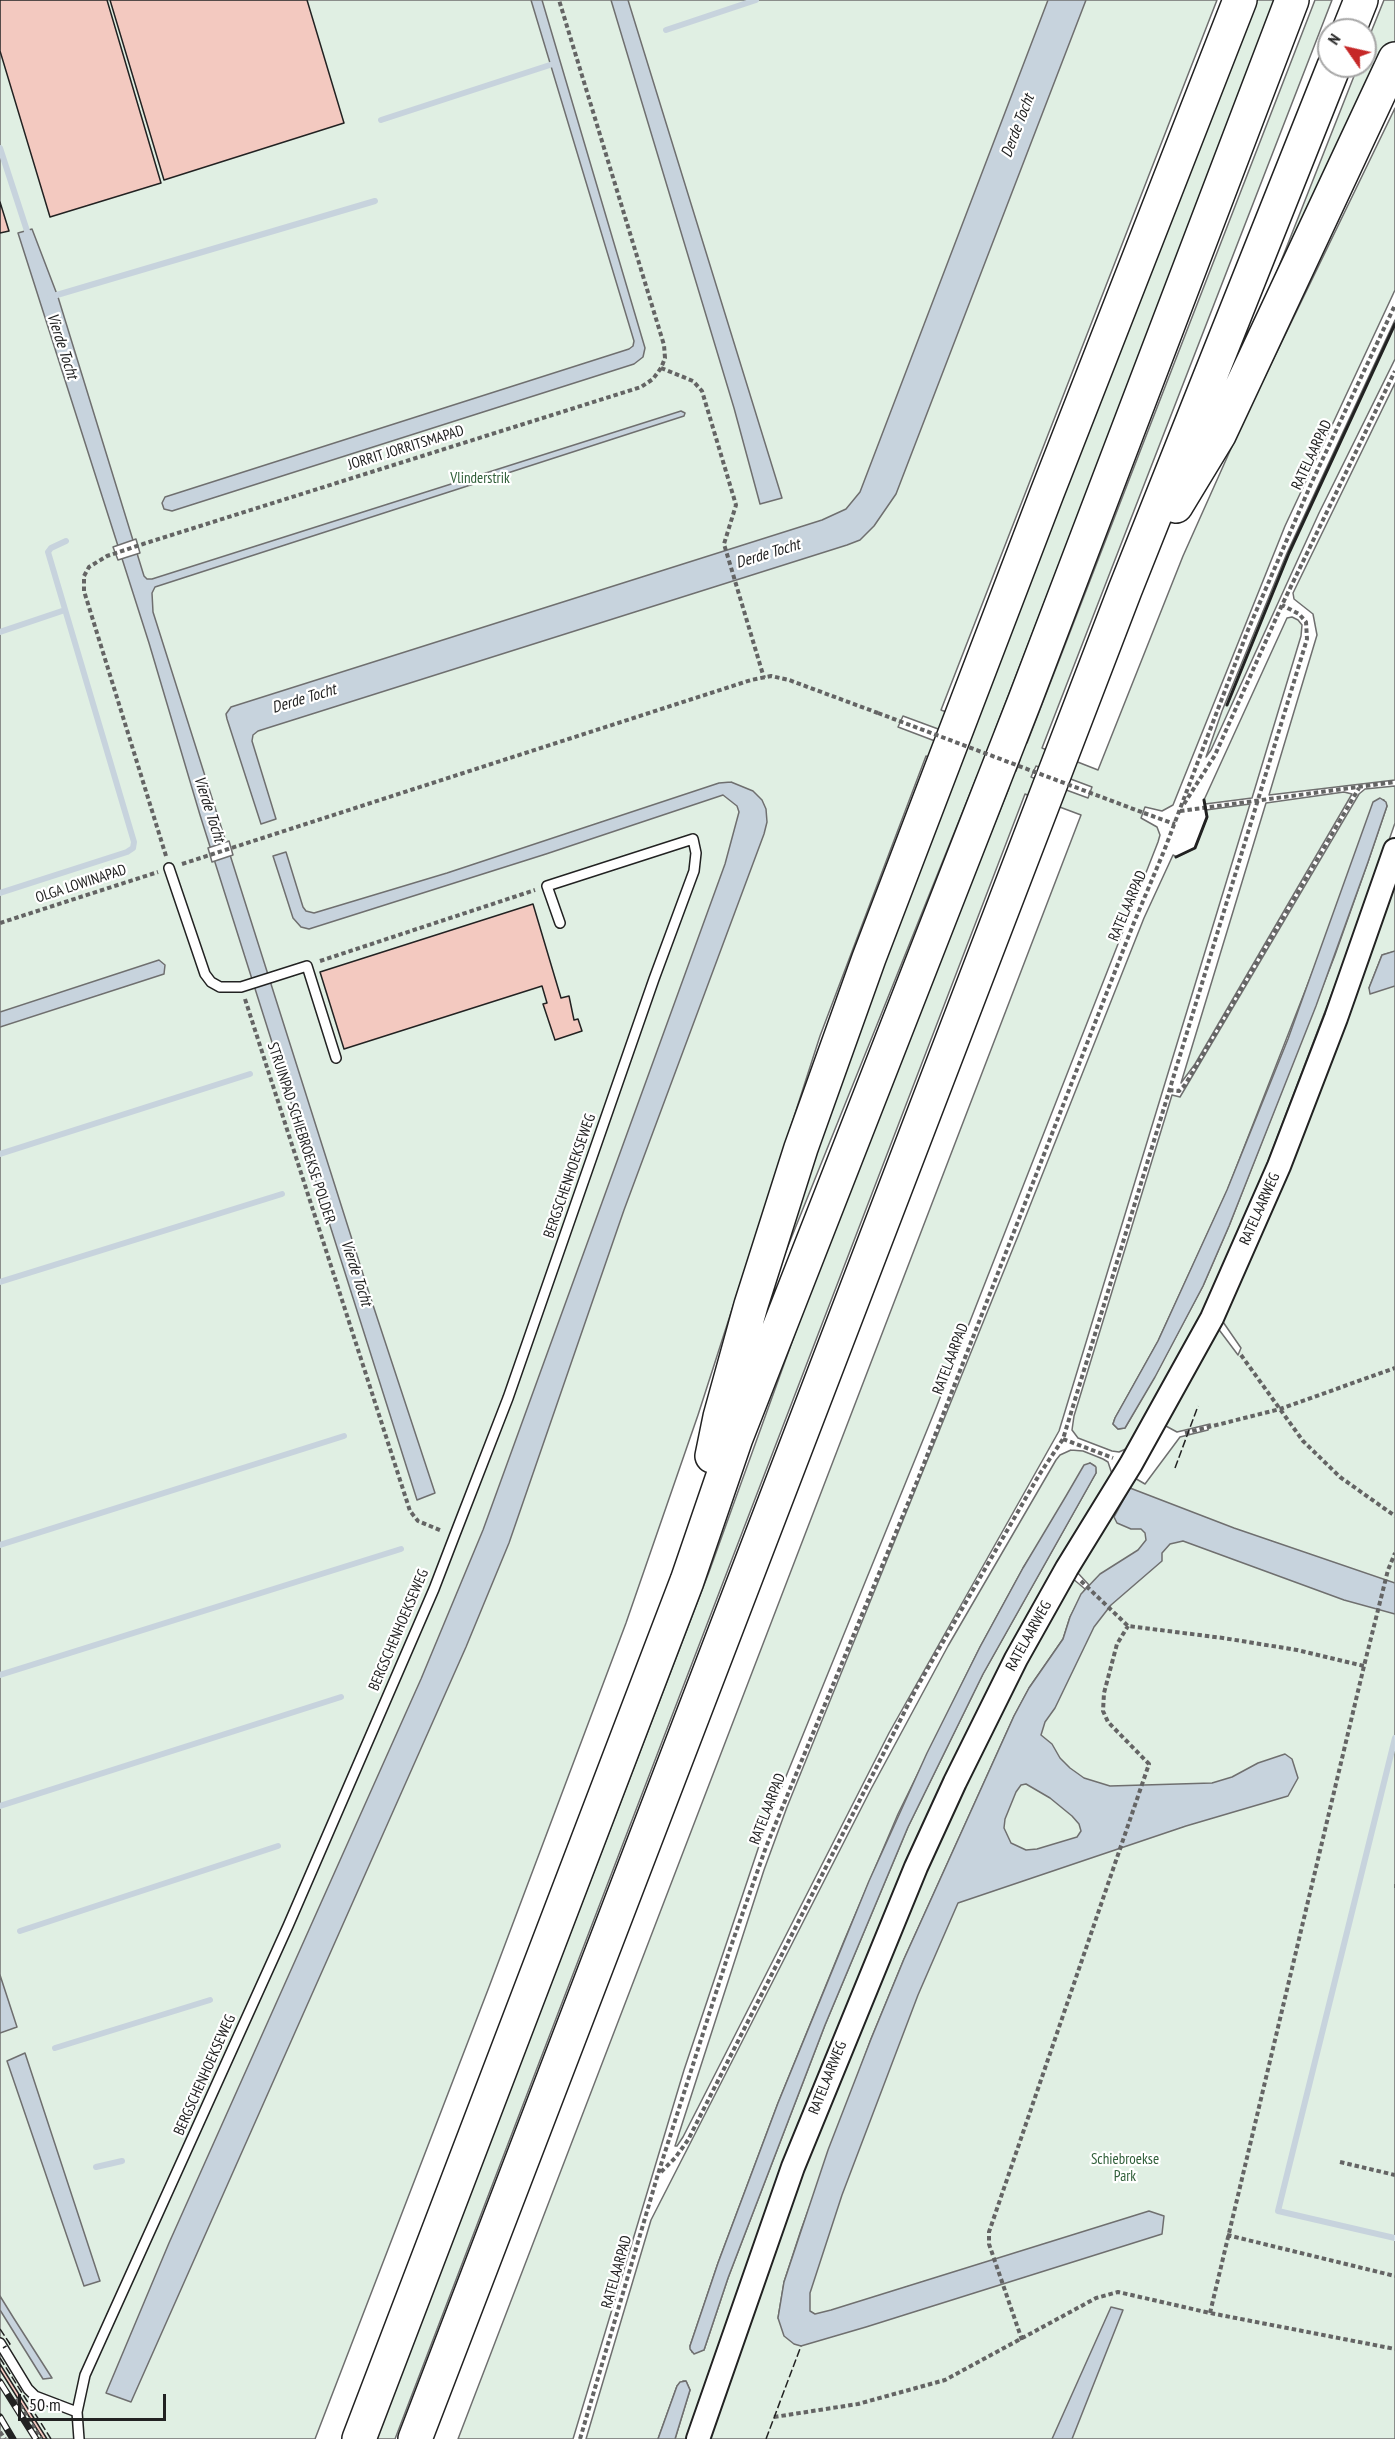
<!DOCTYPE html>
<style>
body{margin:0}
#map{position:relative;width:1395px;height:2439px;overflow:hidden;background:#fff;font-family:"PT Sans Narrow",sans-serif}
canvas{display:block}
.north{position:absolute;left:1317px;top:18px;width:60px;height:60px;box-sizing:border-box;background:#fff;border:2px solid #a7a7a7;border-radius:50%;rotate:304deg;font-size:16px;font-weight:700;line-height:24px;text-align:center;color:#222}
.north::after{content:'';display:block;margin:auto;width:21px;height:27px;background:#c62828;clip-path:polygon(50% 0,100% 100%,50% 72%,0 100%)}
.scale{position:absolute;left:18px;top:2394px;width:148px;height:27px;box-sizing:border-box;border:3px solid #222;border-top:0;padding-left:8px;font-size:18px;line-height:21px;white-space:nowrap;color:#222;-webkit-text-stroke:4px #fff;paint-order:stroke}
</style>
<div id="map">
<canvas width="1395" height="2439"></canvas>
<div class="north">N</div>
<div class="scale">50 m</div>
</div>
<script>
const context = document.querySelector('canvas').getContext('2d');
context.lineJoin = 'round';
function paint(path, color) {
  context.fillStyle = color;
  context.fill(path, 'evenodd');
}
function shape(rows) {
  const path = new Path2D();
  for (const r of rows) {
    path.moveTo(r[0], r[1]);
    for (let i = 2; i < r.length; i += 2) path.lineTo(r[i], r[i + 1]);
  }
  return path;
}
function trace(path, color, width, dash) {
  context.strokeStyle = color;
  context.lineWidth = width;
  context.lineCap = dash ? 'butt' : 'round';
  context.setLineDash(dash || []);
  context.stroke(path);
}
function drawText(font, color, halo, rows, align = 'center') {
  context.font = font + ' "PT Sans Narrow",sans-serif';
  context.lineWidth = 4.5;
  context.setLineDash([]);
  context.textBaseline = 'middle';
  context.strokeStyle = halo;
  context.fillStyle = color;
  for (const [text, x, y, turn = 0] of rows) {
    context.save();
    context.translate(x, y);
    context.rotate((+turn || 0) * Math.PI / 180);
    context.textAlign = isNaN(turn) ? turn : align;
    if (halo) context.strokeText(text, 0, 0);
    context.fillText(text, 0, 0);
    context.restore();
  }
}
const green = shape([
 [0,0,1217,0,941,710,975,723,1254,0,1277,0,995,730,1027,743,1315,0,1332,0,1042,748,1098,770,1183,556,1242,424,1395,108,1395,290,1285,526,1173,805,1162,811,1145,807,1141,818,1157,827,1160,835,1158,842,936,1408,765,1828,684,2070,573,2439,458,2439,1081,815,1025,794,395,2439,376,2439,709,1572,844,1198,1009,788,977,776,749,1343,866,1010,957,768,926,756,820,1036,698,1415,626,1623,489,1987,315,2439,0,2439,0,0],
 [903,716,968,740,964,752,898,727,903,716],
 [989,748,1020,760,1016,771,985,759,989,748],
 [1036,766,1092,787,1088,798,1031,777,1036,766],
 [1384,0,1395,0,1395,46,1246,350,1358,66,1365,66,1365,47,1384,0],
 [1395,320,1395,359,1319,513,1211,750,1206,757,1222,711,1287,553,1395,320],
 [1395,383,1395,780,1269,795,1317,635,1313,614,1294,599,1293,593,1395,383],
 [1292,617,1298,620,1302,625,1301,636,1252,798,1205,804,1204,800,1287,618,1292,617],
 [1395,786,1395,823,1375,880,1251,1206,1197,1325,1128,1448,1119,1452,1112,1451,1078,1438,1072,1430,1074,1416,1172,1095,1180,1097,1359,794,1365,789,1395,786],
 [1380,799,1384,800,1387,806,1368,862,1335,955,1229,1226,1203,1286,1155,1376,1125,1428,1118,1429,1113,1424,1115,1418,1158,1341,1227,1191,1380,799],
 [1344,792,1352,794,1195,1064,1181,1083,1266,803,1344,792],
 [1250,804,1059,1431,889,1733,683,2137,677,2146,675,2146,764,1870,787,1807,1018,1236,1144,918,1173,855,1177,857,1195,848,1207,818,1206,810,1250,804],
 [1395,881,1395,2439,706,2439,732,2356,859,2025,925,1869,1014,1684,1072,1578,1085,1589,1070,1617,1063,1639,1029,1688,1014,1716,904,1959,871,2039,801,2230,784,2282,778,2318,884,2039,1089,1585,1076,1571,1133,1477,1145,1484,1180,1437,1208,1430,1210,1424,1177,1432,1164,1425,1217,1327,1238,1355,1241,1348,1221,1319,1395,881],
 [1393,952,1369,988,1382,955,1393,952],
 [1071,1450,1083,1451,1103,1459,1108,1462,1112,1474,1040,1596,688,2439,675,2439,690,2390,686,2381,683,2381,677,2386,658,2439,586,2439,651,2220,871,1789,948,1646,1056,1460,1060,1455,1071,1450],
 [1090,1463,1095,1466,1096,1473,983,1674,908,1827,825,2025,728,2278,704,2350,692,2352,690,2346,718,2263,778,2103,844,1941,898,1814,980,1647,1023,1568,1090,1463]
]);
const water = shape([
 [531,0,542,0,645,348,643,357,634,364,172,511,164,509,162,503,165,497,629,349,633,346,634,341,531,0],
 [611,0,628,0,782,498,760,504,734,408,611,0],
 [1048,0,1086,0,896,494,874,526,860,540,847,545,258,731,253,735,252,741,276,819,261,824,227,719,226,714,231,707,822,520,846,509,860,492,1048,0],
 [32,229,58,297,144,576,147,579,152,579,681,411,685,413,684,416,155,587,152,593,153,612,369,1293,435,1493,417,1500,200,815,149,643,18,233,32,229],
 [731,782,753,791,762,800,766,809,767,822,764,834,624,1210,509,1543,466,1647,131,2402,106,2393,169,2243,421,1679,483,1530,725,864,739,812,737,806,723,795,546,854,309,929,301,927,293,918,273,856,286,852,303,907,306,911,314,913,447,873,719,783,731,782],
 [1380,798,1386,802,1387,806,1368,862,1316,1006,1229,1226,1203,1286,1155,1377,1125,1428,1118,1429,1113,1424,1115,1418,1158,1341,1227,1190,1288,1039,1373,802,1380,798],
 [1395,951,1395,986,1370,994,1369,988,1382,955,1395,951],
 [159,960,165,965,164,974,0,1027,0,1012,159,960],
 [1090,1463,1096,1467,1096,1473,983,1674,908,1827,825,2025,728,2278,704,2350,694,2354,690,2349,690,2346,718,2263,778,2103,869,1881,927,1753,980,1647,1023,1568,1066,1496,1084,1465,1090,1463],
 [1130,1488,1234,1528,1395,1583,1395,1614,1344,1600,1183,1541,1170,1544,1162,1553,1162,1561,1111,1605,1094,1627,1055,1708,1045,1722,1041,1735,1052,1744,1060,1758,1070,1768,1084,1778,1110,1786,1212,1783,1232,1777,1258,1763,1285,1754,1292,1759,1298,1778,1288,1796,1186,1826,958,1903,918,1995,842,2195,810,2293,810,2311,815,2314,831,2310,1149,2211,1164,2216,1162,2234,866,2327,801,2346,794,2344,784,2336,778,2318,784,2282,828,2150,871,2039,904,1959,1014,1716,1029,1688,1063,1639,1070,1617,1081,1594,1100,1574,1138,1550,1146,1540,1145,1533,1141,1529,1131,1529,1117,1523,1114,1517,1130,1488],
 [1026,1784,1050,1798,1072,1816,1079,1824,1081,1831,1077,1837,1037,1849,1026,1850,1011,1843,1004,1828,1005,1819,1016,1792,1021,1785,1026,1784],
 [0,1975,17,2027,0,2033,0,1975],
 [25,2053,100,2281,84,2286,7,2061,25,2053],
 [0,2296,13,2317,52,2378,43,2379,0,2310,0,2296],
 [1111,2307,1123,2310,1072,2439,1052,2439,1111,2307],
 [686,2381,690,2390,675,2439,658,2439,677,2386,680,2382,686,2381]
]);
const pier = shape([
 [136,539,140,553,118,560,113,547,136,539],
 [229,841,233,855,212,862,208,848,229,841]
]);
const stream = shape([
 [666,30,756,0],
 [381,120,556,63],
 [0,148,29,237],
 [50,297,375,201],
 [0,632,65,610],
 [0,893,127,852,133,848,134,842,48,552,51,548,66,541],
 [0,1154,250,1074],
 [0,1282,282,1194],
 [0,1545,344,1436],
 [0,1675,401,1549],
 [1395,1738,1278,2211,1395,2238],
 [0,1806,341,1697],
 [20,1931,278,1846],
 [55,2048,210,2000],
 [96,2167,122,2161]
]);
const building = shape([
 [0,0,107,0,161,183,50,217,0,51,0,0],
 [110,0,307,0,344,123,164,180,110,0],
 [0,202,9,231,0,233,0,202],
 [533,904,561,998,569,996,574,1020,578,1019,582,1031,555,1040,543,1004,547,1003,542,986,344,1049,320,972,533,904],
 [0,2364,47,2439,43,2439,0,2370,0,2364]
]);
const path = shape([
 [661,368,693,381,702,391,736,505,724,544,764,678],
 [1184,804,1215,755,1282,605,1395,371],
 [1180,811,1395,782],
 [1144,813,1175,824],
 [166,856,84,591,84,576,89,567,107,556,143,544,641,387,653,379,661,368,665,358,664,345,559,0],
 [182,864,751,680,771,676,789,680,878,713],
 [0,923,158,872],
 [320,961,535,890],
 [245,999,410,1511,418,1521,442,1531],
 [1169,1090,1179,1091,1185,1085,1359,788],
 [1241,1355,1303,1441,1340,1477,1395,1516],
 [1185,1433,1280,1409,1395,1368],
 [1063,1439,1113,1458],
 [1081,1581,1128,1626,1223,1638,1297,1650,1364,1666],
 [1394,1886,1395,1886],
 [1340,2162,1395,2175],
 [661,2172,675,2158,688,2140,916,1689,1039,1475,1063,1439,1307,639,1306,622,1299,614,1282,605],
 [1227,2235,1395,2276],
 [1210,2313,1364,1666,1388,1570,1395,1553],
 [1022,2340,989,2244,989,2232,1149,1764,1108,1722,1103,1711,1104,1693,1117,1644,1128,1626],
 [16,2399,41,2439],
 [774,2417,858,2404,945,2380,1096,2298,1118,2292,1210,2313,1395,2349],
 [0,2432,5,2439],
 [580,2439,658,2174,730,1949,766,1847,918,1479,1133,925,1164,851,1248,630,1311,484,1395,305]
]);
const service = shape([
 [169,868,205,974,211,982,220,987,241,987,307,966,336,1058],
 [0,2343,28,2389,35,2396,77,2412,79,2439],
 [77,2412,85,2375,288,1926,434,1589,454,1537,508,1398,654,979,694,871,696,853,693,839,547,886,560,923]
]);
const tertiary = shape([
 [698,2439,793,2167,916,1867,955,1782,1016,1659,1067,1568,1131,1464,1212,1318,1279,1166,1336,1018,1395,850]
]);
const motorway = shape([
 [1349,30,1361,0],
 [1176,506,1219,435,1395,59],
 [712,1456,720,1417,751,1305,801,1148,869,958,1047,493,1240,0],
 [359,2439,687,1581,736,1438,1025,700,1292,0],
 [415,2439,1125,590,1334,66]
]);
const rail = shape([
 [0,2382,36,2439],
 [0,2417,13,2439]
]);
const pathBridge = shape([
 [878,713,1144,813]
]);
const fence = shape([
 [1175,1468,1198,1406],
 [0,2329,10,2344,3,2348],
 [0,2358,51,2439],
 [766,2439,801,2346]
]);
const wall = shape([
 [1227,705,1289,553,1395,324],
 [1176,857,1195,848,1207,817,1204,800]
]);
const streetNames = [
 ["JORRIT JORRITSMAPAD",406,448,-17],
 ["RATELAARPAD",1312,455,-65],
 ["OLGA LOWINAPAD",81,884,-18],
 ["RATELAARPAD",1128,906,-67],
 ["STRUINPAD SCHIEBROEKSE POLDER",301,1133,72],
 ["BERGSCHENHOEKSEWEG",570,1176,-71],
 ["RATELAARWEG",1260,1209,-66],
 ["RATELAARPAD",951,1359,-69],
 ["BERGSCHENHOEKSEWEG",399,1630,-67],
 ["RATELAARWEG",1029,1636,-61],
 ["RATELAARPAD",768,1809,-69],
 ["BERGSCHENHOEKSEWEG",205,2075,-66],
 ["RATELAARWEG",828,2078,-68],
 ["RATELAARPAD",617,2272,-74]
];
const parkNames = [
 ["Vlinderstrik",480,479],
 ["Schiebroekse",1125,2160],
 ["Park",1125,2177]
];
const waterNames = [
 ["Derde Tocht",1018,126,-69],
 ["Vierde Tocht",62,346,72],
 ["Derde Tocht",768,554,-17],
 ["Derde Tocht",304,699,-17],
 ["Vierde Tocht",209,809,72],
 ["Vierde Tocht",356,1273,72]
];
paint(green, '#e0efe3');
trace(green, '#6f6f6f', 1.5);
paint(water, '#c7d3dd');
trace(water, '#6f6f6f', 1.5);
paint(pier, '#fff');
trace(pier, '#6f6f6f', 1.5);
trace(stream, '#c7d3dd', 6);
paint(building, '#f3c9c0');
trace(building, '#222', 1.5);
trace(service, '#222', 12);
trace(tertiary, '#222', 26);
trace(motorway, '#222', 36);
trace(path, '#646464', 4, [4.5, 3]);
trace(service, '#fff', 9);
trace(tertiary, '#fff', 22);
trace(motorway, '#fff', 33);
trace(rail, '#222', 7);
trace(rail, '#fff', 4.5, [14]);
trace(pathBridge, '#646464', 4, [4.5, 3]);
trace(fence, '#222', 1.5, [8, 3]);
trace(wall, '#222', 3);
drawText('15px', '#222', '#fff', streetNames);
drawText('15px', '#2f5e38', '#fff', parkNames);
drawText('italic 16px', '#222', '#fff', waterNames);
</script>
